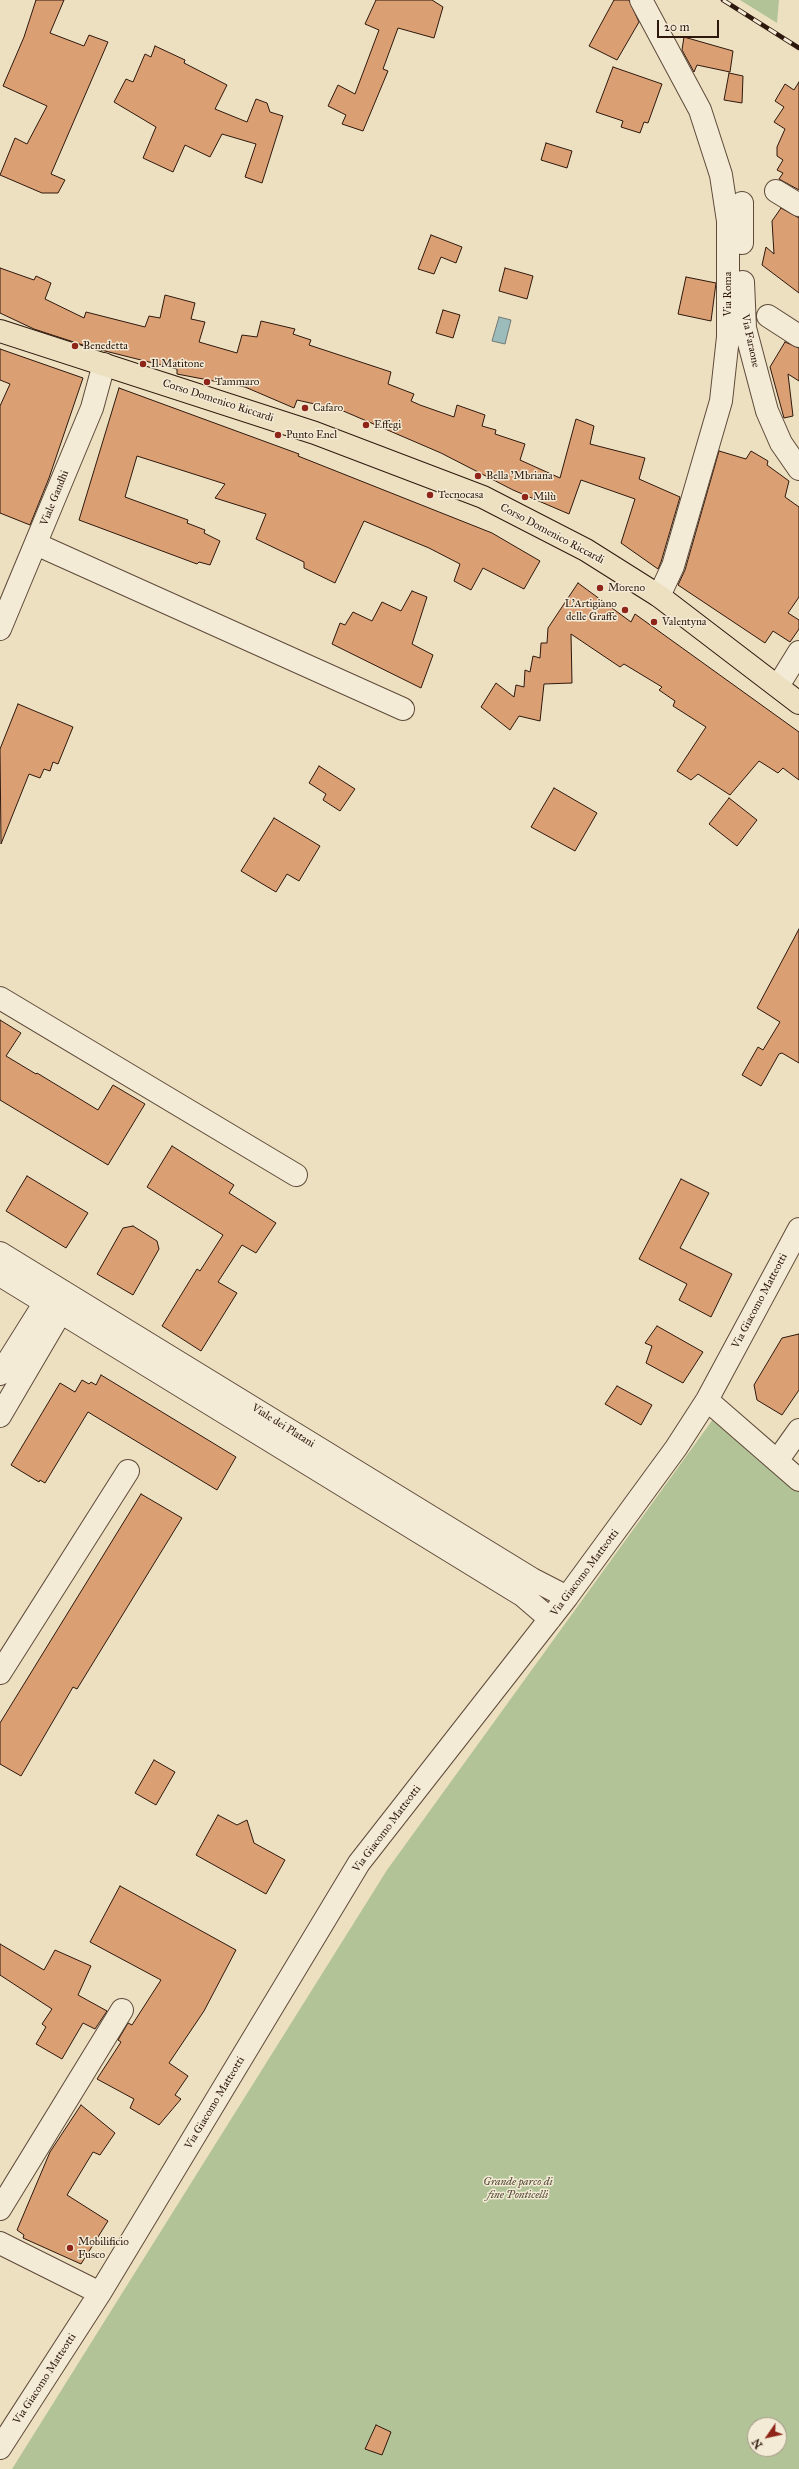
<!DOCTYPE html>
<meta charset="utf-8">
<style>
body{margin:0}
#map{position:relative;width:799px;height:2469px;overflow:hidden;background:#ede0c0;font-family:"IM FELL Great Primer",serif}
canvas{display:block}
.north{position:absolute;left:747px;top:2417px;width:40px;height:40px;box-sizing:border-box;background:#f3ebd6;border:1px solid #a49786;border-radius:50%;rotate:236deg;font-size:11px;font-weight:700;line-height:16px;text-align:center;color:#2e180d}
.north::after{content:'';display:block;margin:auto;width:14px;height:18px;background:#8f2418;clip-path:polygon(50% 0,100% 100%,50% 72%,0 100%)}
.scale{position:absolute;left:657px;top:20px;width:62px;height:18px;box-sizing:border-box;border:2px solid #2e180d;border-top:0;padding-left:5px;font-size:12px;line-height:14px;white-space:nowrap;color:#2e180d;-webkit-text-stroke:3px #f3ebd6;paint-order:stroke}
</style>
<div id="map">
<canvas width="799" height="2469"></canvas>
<div class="north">N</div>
<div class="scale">20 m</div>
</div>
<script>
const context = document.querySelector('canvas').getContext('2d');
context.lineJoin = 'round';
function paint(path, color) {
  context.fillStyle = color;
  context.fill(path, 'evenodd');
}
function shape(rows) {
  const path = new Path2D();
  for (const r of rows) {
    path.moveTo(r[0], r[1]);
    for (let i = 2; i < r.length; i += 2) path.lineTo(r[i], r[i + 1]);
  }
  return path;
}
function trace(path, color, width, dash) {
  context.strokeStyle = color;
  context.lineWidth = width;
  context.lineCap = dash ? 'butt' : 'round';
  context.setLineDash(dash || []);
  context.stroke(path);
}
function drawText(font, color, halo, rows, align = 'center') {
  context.font = font + ' "IM FELL Great Primer",serif';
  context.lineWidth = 3;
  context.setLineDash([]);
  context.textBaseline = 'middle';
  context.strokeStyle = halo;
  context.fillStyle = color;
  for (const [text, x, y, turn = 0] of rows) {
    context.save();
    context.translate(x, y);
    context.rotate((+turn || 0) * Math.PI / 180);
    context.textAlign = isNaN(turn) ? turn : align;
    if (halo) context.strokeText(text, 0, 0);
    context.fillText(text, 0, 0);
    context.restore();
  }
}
const green = shape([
 [740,0,779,0,777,23],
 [716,1415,799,1491,799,2469,12,2469,387,1870],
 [755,2425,779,2425,779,2449,755,2449]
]);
const water = shape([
 [499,317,511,320,505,344,492,341,499,317]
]);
const building = shape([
 [36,0,64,0,50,33,84,46,89,35,108,42,51,174,65,180,58,193,42,193,0,175,15,138,27,144,47,106,3,86,24,37,36,0],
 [376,0,432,0,443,7,434,38,398,28,383,69,388,71,363,131,342,124,346,115,328,106,338,85,355,94,379,30,365,24,376,0],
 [614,0,629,0,639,22,617,60,589,46,614,0],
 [684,37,733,51,730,72,697,65,694,72,682,50,684,37],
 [155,46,185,60,184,63,227,85,215,109,247,122,256,99,267,103,270,112,283,116,262,183,245,177,256,144,222,134,210,157,185,145,173,172,143,158,156,127,114,102,126,79,133,82,145,54,151,57,155,46],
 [613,67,662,84,648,123,644,122,640,133,621,127,623,121,596,112,613,67],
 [729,73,743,76,742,103,724,100,729,73],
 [799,82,799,190,779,179,783,173,777,170,783,160,777,156,777,147,785,129,774,122,784,107,775,101,785,84,794,90,799,82],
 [546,143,572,151,567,168,541,160,546,143],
 [781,208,799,218,799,293,762,265,766,247,774,254,772,221,781,208],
 [431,235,462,247,456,263,441,257,434,274,418,269,431,235],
 [0,268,34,280,36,276,51,283,45,299,84,318,86,312,145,327,149,316,160,318,165,295,195,303,191,319,205,322,199,342,237,353,242,335,257,337,261,321,295,329,293,334,311,340,309,345,391,372,388,384,414,394,411,401,420,405,454,417,457,405,485,415,482,426,496,430,495,434,525,444,520,460,560,478,576,419,594,426,590,444,645,458,639,479,680,497,661,562,658,569,621,543,635,499,581,480,569,514,513,490,441,453,341,410,297,400,294,408,245,387,177,374,177,369,89,347,34,329,0,313,0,268],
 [505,268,533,276,527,299,499,291,505,268],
 [686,277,716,283,711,321,678,314,686,277],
 [443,310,460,315,453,338,436,333,443,310],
 [785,342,799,348,799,381,788,374,793,416,784,418,770,367,785,342],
 [0,349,83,378,49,478,30,525,0,513,0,406,10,384,0,380,0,349],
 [119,388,299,454,298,456,492,533,540,561,524,589,483,568,471,590,454,581,460,564,429,548,364,521,335,583,304,568,304,562,256,539,266,514,215,498,225,484,137,456,125,497,188,520,187,523,205,530,204,533,220,541,210,565,199,562,197,564,79,520,119,388],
 [719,451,746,459,751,451,768,461,767,465,789,481,785,497,799,507,799,597,788,613,799,620,799,629,790,642,773,631,765,643,678,585,685,570,719,451],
 [578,583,631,622,635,614,799,732,799,780,783,768,778,773,759,761,730,795,698,774,691,780,677,771,706,727,673,706,675,701,659,690,662,687,624,664,620,667,571,634,572,683,544,684,540,721,519,716,510,730,481,707,496,683,514,697,516,685,524,687,525,670,530,672,533,656,540,658,541,643,547,643,548,628,578,583],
 [412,591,427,597,412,644,433,655,421,688,332,644,340,623,345,625,353,612,372,621,382,602,401,611,412,591],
 [18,704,73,727,58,764,53,762,50,771,44,769,40,778,29,774,1,844,0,749,18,704],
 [319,766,355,789,340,811,323,800,326,794,309,783,319,766],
 [554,788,597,813,575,851,531,827,554,788],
 [729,798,757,820,737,846,709,824,729,798],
 [274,818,320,846,299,881,287,874,276,892,241,871,274,818],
 [799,929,799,1063,782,1053,779,1054,761,1086,742,1075,758,1047,763,1050,780,1022,757,1008,799,929],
 [0,1020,21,1033,6,1056,36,1074,37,1073,98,1110,113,1085,145,1104,108,1165,0,1100,0,1020],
 [172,1146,234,1185,229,1193,276,1223,256,1253,242,1245,218,1282,237,1293,201,1351,162,1326,197,1269,200,1271,223,1235,147,1187,172,1146],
 [27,1176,88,1213,66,1248,6,1211,27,1176],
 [681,1179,709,1193,680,1248,732,1274,711,1317,679,1300,687,1284,639,1259,681,1179],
 [133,1226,157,1241,159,1249,133,1295,97,1274,123,1228,133,1226],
 [657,1326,703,1352,683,1383,646,1363,652,1346,645,1343,657,1326],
 [799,1334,799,1390,782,1415,757,1400,754,1385,782,1338,799,1334],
 [101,1375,236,1457,217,1490,88,1412,45,1483,40,1480,39,1482,11,1465,60,1383,75,1392,82,1380,89,1384,91,1382,96,1385,101,1375],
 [617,1386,652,1405,641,1425,605,1404,617,1386],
 [141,1494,182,1518,77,1689,73,1687,21,1776,0,1764,0,1723,141,1494],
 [154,1760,175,1772,156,1805,135,1793,154,1760],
 [218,1815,237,1825,247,1820,254,1843,285,1860,266,1894,196,1855,218,1815],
 [120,1886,236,1950,204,2011,169,2063,188,2076,175,2095,181,2099,159,2125,130,2108,134,2099,97,2079,121,2042,118,2040,128,2023,132,2025,161,1980,90,1942,120,1886],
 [0,1944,44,1970,55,1950,91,1966,78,1995,107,2011,95,2029,83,2023,62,2059,36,2044,46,2027,42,2024,52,2009,0,1975,0,1944],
 [81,2105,115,2133,100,2155,93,2152,67,2195,108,2221,81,2264,23,2238,24,2235,17,2230,50,2152,81,2105],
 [376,2425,391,2432,382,2455,365,2449,376,2425]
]);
const minor = shape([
 [641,0,700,110,721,175,728,221,728,337,721,401,673,566,659,596],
 [776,191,799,205],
 [742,203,742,243],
 [743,282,745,328,767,411,781,443,799,469],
 [768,316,799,336],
 [36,544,403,709],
 [0,629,92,408,104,364],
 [778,686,799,652],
 [0,998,296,1175],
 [0,1253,532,1579,567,1597],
 [0,1275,522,1595,550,1619],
 [0,1374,52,1291],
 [707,1400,799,1480],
 [0,1416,68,1300],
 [777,1461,799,1430],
 [0,1673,128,1471],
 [0,2209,122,2010],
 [0,2243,100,2293],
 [0,2448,100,2293,359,1863,567,1597,676,1448,707,1400,799,1229]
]);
const major = shape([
 [0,331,315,433,483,497,586,550,659,596,799,703]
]);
const rail = shape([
 [723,0,799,48]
]);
const markers = [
 [75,346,4,"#8f2418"],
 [143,364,4,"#8f2418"],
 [207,382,4,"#8f2418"],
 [305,408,4,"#8f2418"],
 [366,425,4,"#8f2418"],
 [278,435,4,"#8f2418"],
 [478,476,4,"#8f2418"],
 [430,495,4,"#8f2418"],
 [525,497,4,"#8f2418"],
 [600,588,4,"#8f2418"],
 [625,610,4,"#8f2418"],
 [654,622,4,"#8f2418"],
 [70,2248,4,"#8f2418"]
];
const streetNames = [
 ["Via Roma",728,294,-90],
 ["Via Faraone",750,341,78],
 ["Corso Domenico Riccardi",218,401,18],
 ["Viale Gandhi",55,498,-68],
 ["Corso Domenico Riccardi",552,534,28],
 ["Via Giacomo Matteotti",760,1301,-62],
 ["Viale dei Platani",283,1426,32],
 ["Via Giacomo Matteotti",585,1573,-53],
 ["Via Giacomo Matteotti",387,1829,-53],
 ["Via Giacomo Matteotti",215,2103,-59],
 ["Via Giacomo Matteotti",45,2379,-57]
];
const poiNames = [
 ["Benedetta",83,346],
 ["Il Matitone",151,364],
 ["Tammaro",215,382],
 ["Cafaro",313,408],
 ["Effegi",374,425],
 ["Punto Enel",286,435],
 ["Bella 'Mbriana",486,476],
 ["Tecnocasa",438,495],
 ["Milù",533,497],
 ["Moreno",608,588],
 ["L'Artigiano",617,604,"right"],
 ["delle Graffe",617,617,"right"],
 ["Valentyna",662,622],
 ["Mobilificio",78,2242],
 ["Fusco",78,2255]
];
const parkNames = [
 ["Grande parco di",518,2182],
 ["fine Ponticelli",518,2195]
];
paint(green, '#b2c397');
paint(water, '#9cbbbb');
trace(water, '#707a75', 1);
paint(building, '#db9f74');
trace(building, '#2e180d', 1);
trace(minor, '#5e4a3a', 24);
trace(major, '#2e180d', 24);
trace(minor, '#f3ebd6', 22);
trace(major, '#ede0c0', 22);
trace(rail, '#2e180d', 4.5);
trace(rail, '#f3ebd6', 3, [9]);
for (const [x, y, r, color] of markers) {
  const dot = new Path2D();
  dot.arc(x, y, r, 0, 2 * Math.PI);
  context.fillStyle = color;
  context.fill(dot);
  trace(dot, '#f3ebd6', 1.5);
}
drawText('11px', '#2e180d', '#f3ebd6', streetNames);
drawText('11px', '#2e180d', '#f3ebd6', poiNames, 'left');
drawText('italic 11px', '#564b36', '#f3ebd6', parkNames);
</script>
